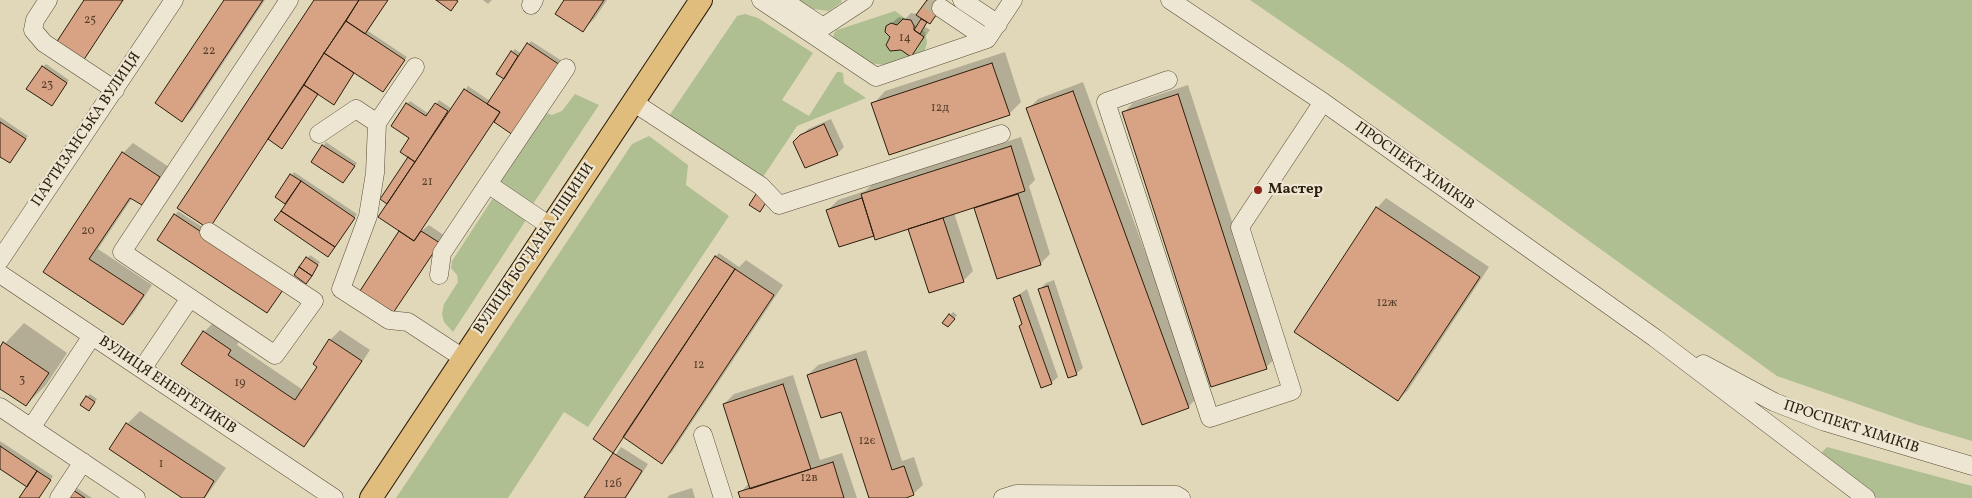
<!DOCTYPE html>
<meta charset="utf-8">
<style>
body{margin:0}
canvas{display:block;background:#e1d8ba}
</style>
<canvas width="1972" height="498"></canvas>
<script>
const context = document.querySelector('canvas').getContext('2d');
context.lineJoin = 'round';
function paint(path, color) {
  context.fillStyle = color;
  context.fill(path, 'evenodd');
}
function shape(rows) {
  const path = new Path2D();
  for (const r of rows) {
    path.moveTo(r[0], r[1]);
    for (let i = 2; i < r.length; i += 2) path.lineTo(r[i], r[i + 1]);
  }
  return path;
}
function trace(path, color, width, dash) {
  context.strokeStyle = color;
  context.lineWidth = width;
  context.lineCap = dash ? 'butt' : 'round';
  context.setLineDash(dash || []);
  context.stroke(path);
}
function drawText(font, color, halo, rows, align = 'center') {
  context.font = font + ' Vollkorn,serif';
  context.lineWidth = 4.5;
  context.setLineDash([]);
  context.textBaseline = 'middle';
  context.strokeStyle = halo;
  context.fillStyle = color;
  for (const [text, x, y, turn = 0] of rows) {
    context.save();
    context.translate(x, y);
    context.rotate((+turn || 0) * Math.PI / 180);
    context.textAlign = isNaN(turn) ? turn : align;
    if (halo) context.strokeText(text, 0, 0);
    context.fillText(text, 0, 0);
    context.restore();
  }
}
const green = shape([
 [796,0,841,0,842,2,829,11,806,8],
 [1250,0,1972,0,1972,441,1918,425,1777,376,1343,64],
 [895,11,925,32,927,43,924,52,889,65,876,64,868,63,833,40,834,33,837,30],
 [745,14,758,18,813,53,782,100,809,116,837,72,840,72,843,73,844,83,866,98,797,126,761,180,667,119,737,16],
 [575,94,599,105,533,204,500,183,544,112,552,115,562,111],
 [649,136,688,165,686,185,729,216,588,427,564,412,508,498,396,498,632,144],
 [495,195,528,217,453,332,444,322,442,314,444,304,458,282,457,275,451,268,452,261],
 [1827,447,1972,486,1972,498,1877,498,1827,462,1822,452]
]);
const shadow = shape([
 [86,0,124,0,83,59],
 [225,0,265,0,192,110,182,120],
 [316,0,388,0,368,31,407,57,383,91,355,72,337,100,319,93,282,147,268,138],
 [483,0,492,0,488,4],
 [566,0,607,0,595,18,583,30],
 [928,0,947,0,937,16,924,26,930,30,911,55,891,37,887,27,899,17,905,19,911,13,918,14],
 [531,41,562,61,513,133,494,121,420,232,429,225,445,236,391,315,359,294,400,232,389,204,409,157,411,137,407,104,410,101,429,114,439,100,452,109,468,86,490,101,505,78,512,52,515,49,522,54],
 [1005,52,1021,102,1009,114,873,104,885,91],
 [46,64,69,80,55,101,43,67],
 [1083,82,1198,397,1188,407,1028,109,1038,99],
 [1188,85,1276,358,1266,367,1123,113,1133,103],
 [0,117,28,136,13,158,0,155],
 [831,119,844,147,837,154,806,167,794,143,808,129],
 [1021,137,1035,180,1029,186,1050,254,1040,264,998,277,975,206,954,213,973,271,963,281,909,227,875,234,828,210,838,200,865,191,872,185],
 [326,142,357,163,346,179,312,161],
 [133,143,169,167,151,194,141,204,132,198,98,249,152,285,133,314,123,324,45,271,123,153],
 [294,172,357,214,331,252,287,203,277,197],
 [1386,198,1489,267,1408,390,1398,400,1377,208],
 [178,211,287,283,267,312,158,240],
 [719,253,739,267,746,260,783,285,672,452,662,462,716,256],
 [310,255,320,262,309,279,295,275],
 [1054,280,1083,368,1076,374,1040,289,1046,283],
 [1027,289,1058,377,1051,383,1023,323,1014,298],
 [953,312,957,315,951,323,950,315],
 [214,322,240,339,237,345,303,390,318,367,330,340,340,330,370,350,314,435,304,445,183,364,204,332],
 [24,323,67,353,46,385,26,405,0,387,0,349],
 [866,350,902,461,914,457,923,485,913,494,902,498,871,498,842,410,808,375,818,365],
 [793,375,820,460,842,453,857,498,741,498,740,493,749,483,724,404,734,394],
 [90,394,97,399,91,407,87,397],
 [140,411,226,468,205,498,184,498,110,449,127,424],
 [0,441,53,476,39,498,21,498,28,486,0,467],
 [621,447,648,464,626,498,586,498],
 [77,488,92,498,69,498],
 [692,488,695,498,667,498,670,495]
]);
const building = shape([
 [84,0,123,0,83,61,56,43,84,0],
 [224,0,263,0,182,122,155,103,224,0],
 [314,0,359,0,209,229,177,208,314,0],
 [359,0,388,0,365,34,346,21,359,0],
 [436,0,456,0,458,1,451,11,436,0],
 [564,0,604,0,583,32,555,14,564,0],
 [927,0,946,0,930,24,916,15,927,0],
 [903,19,911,20,914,26,914,30,924,37,911,57,901,50,890,51,886,45,890,37,885,32,886,26,891,23,897,25,903,19],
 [921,19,927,22,920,34,914,30,921,19],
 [346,21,405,60,383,92,324,53,346,21],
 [527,43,560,65,513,135,494,122,500,112,487,104,527,43],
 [511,51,518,56,504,79,496,74,511,51],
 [324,53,354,73,334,105,304,85,324,53],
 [992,63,1010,115,889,155,871,103,992,63],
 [42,66,67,83,52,106,26,89,42,66],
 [304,85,318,94,282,149,268,139,304,85],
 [464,89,500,112,414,241,378,217,464,89],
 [1073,91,1189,408,1142,425,1026,108,1073,91],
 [1178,94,1267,369,1211,387,1122,112,1178,94],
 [406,103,426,116,435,103,448,111,415,162,400,152,409,138,391,126,406,103],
 [0,122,26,139,10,163,0,157,0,122],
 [824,124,838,155,805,168,793,142,800,135,824,124],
 [322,145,355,166,343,183,311,162,322,145],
 [1011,146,1025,191,875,240,861,194,1011,146],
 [122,152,160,177,142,205,130,198,89,259,144,295,123,325,43,272,122,152],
 [408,157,415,162,387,204,380,199,408,157],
 [290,174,301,181,285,204,275,197,290,174],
 [301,181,355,218,335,247,281,211,301,181],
 [756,194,767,201,760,212,749,205,756,194],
 [1018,194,1041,265,997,279,974,208,1018,194],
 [862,198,874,236,839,247,826,210,862,198],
 [1376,207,1480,277,1398,401,1294,332,1376,207],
 [281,211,335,247,328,257,274,220,281,211],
 [174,214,285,287,267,313,157,240,174,214],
 [943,218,964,282,929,293,908,229,943,218],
 [399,231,414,241,421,231,440,243,391,316,358,294,399,231],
 [715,256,735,269,613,453,593,439,715,256],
 [306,257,318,265,312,276,299,267,306,257],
 [299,267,312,276,306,284,294,275,299,267],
 [735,269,774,295,662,464,623,437,735,269],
 [1048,286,1077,375,1068,378,1038,289,1048,286],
 [1020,295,1052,384,1041,388,1019,326,1022,324,1013,298,1020,295],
 [949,314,955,319,948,327,942,323,949,314],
 [203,331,231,350,228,355,295,400,317,367,313,364,329,339,362,361,304,447,181,364,203,331],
 [3,342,49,373,26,406,0,389,0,347,3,342],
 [856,359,892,470,904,466,914,495,906,498,869,498,841,412,821,418,807,375,856,359],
 [783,384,811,469,750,489,723,404,783,384],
 [86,396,95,402,89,411,80,405,86,396],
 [126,423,214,481,204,498,182,498,109,449,126,423],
 [0,446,37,471,27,487,0,469,0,446],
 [613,453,642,471,625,498,584,498,613,453],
 [833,462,844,498,740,498,738,492,833,462],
 [37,471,51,480,39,498,19,498,37,471],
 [73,490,85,498,67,498,73,490]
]);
const minorTunnel = shape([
 [928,0,941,8]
]);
const minor = shape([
 [48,0,35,20,33,30,44,43,115,90],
 [761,0,876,77,987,39,1013,0],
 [783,0,823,27,864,0],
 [962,0,998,24],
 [1170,0,1323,102,1655,338,1866,498],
 [531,5,534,0],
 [941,8,987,39],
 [415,67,377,123,375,173,368,216,341,289,389,320,408,322,463,358],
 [1168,80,1106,102,1210,418,1292,391,1240,227,1323,102],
 [633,102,761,186,779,205,1001,134],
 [319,134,356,109,377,123],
 [550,226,488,184,566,68],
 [209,232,314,301,275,355,122,252,289,0],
 [0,260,174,0],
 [0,274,334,498],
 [439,275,442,253,488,184],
 [1703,364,1774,402,1825,422,1972,466],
 [142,369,190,298],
 [0,407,136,498],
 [31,428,92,336],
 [703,435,723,498],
 [59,498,83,462],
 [1003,498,1016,494,1176,495,1181,498]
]);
const major = shape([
 [371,498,701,0]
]);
const markers = [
 [1258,190,5,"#8f2418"]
];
const numberNames = [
 ["25",90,21],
 ["14",905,39],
 ["22",209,52],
 ["23",47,86],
 ["12д",940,109],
 ["21",427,183],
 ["20",88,232],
 ["12ж",1387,304],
 ["12",699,366],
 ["3",22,381],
 ["19",240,384],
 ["12є",867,442],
 ["1",161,465],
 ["12в",809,479],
 ["12б",613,485]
];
const streetNames = [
 ["ПАРТИЗАНСЬКА ВУЛИЦЯ",87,130,-56],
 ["ПРОСПЕКТ ХІМІКІВ",1414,167,35],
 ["ВУЛИЦЯ БОГДАНА ЛІЩИНИ",535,249,-56],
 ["ВУЛИЦЯ ЕНЕРГЕТИКІВ",167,386,34],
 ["ПРОСПЕКТ ХІМІКІВ",1851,428,18]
];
const poiNames = [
 ["Мастер",1268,190]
];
paint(green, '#afbf92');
paint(shadow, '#0003');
paint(building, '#d8a384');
trace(building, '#2c1e0c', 1);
trace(minorTunnel, '#bdb397', 18, [18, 9]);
trace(minor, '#594c38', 19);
trace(major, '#2c1e0c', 24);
trace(minor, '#ece6d2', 18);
trace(major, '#e0bc7d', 22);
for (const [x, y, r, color] of markers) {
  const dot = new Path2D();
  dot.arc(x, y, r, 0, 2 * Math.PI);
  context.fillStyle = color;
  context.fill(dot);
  trace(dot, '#ece6d2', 2);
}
drawText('12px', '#573f2a', null, numberNames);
drawText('15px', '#2c1e0c', '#ece6d2', streetNames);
drawText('bold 15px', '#2c1e0c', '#ece6d2', poiNames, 'left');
</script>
